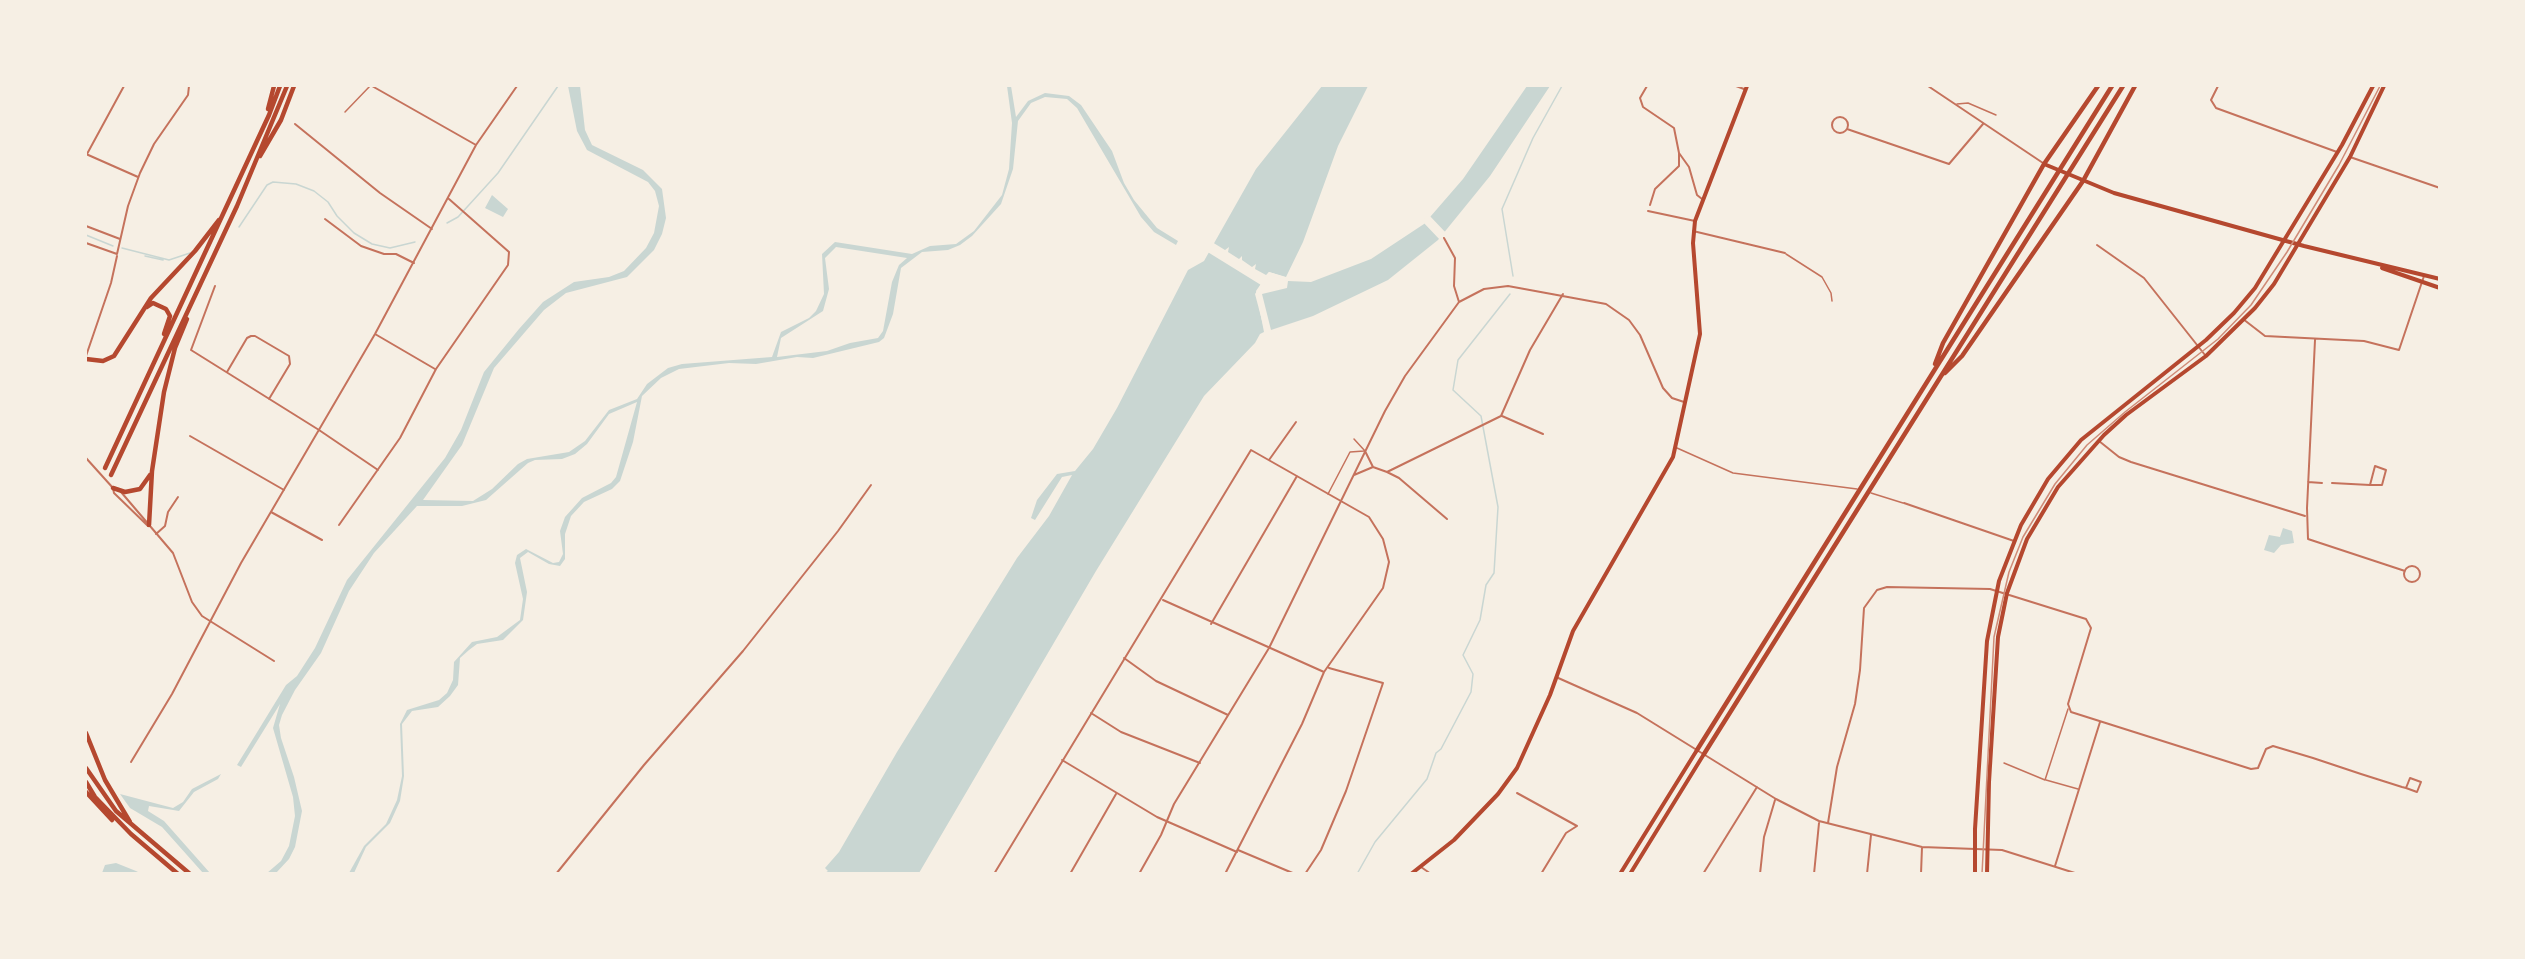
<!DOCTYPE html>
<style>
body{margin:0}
#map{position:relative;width:2525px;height:959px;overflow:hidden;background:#f6efe4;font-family:"Nunito Sans",sans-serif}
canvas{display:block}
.frame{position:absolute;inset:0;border:87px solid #f6efe4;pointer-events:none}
</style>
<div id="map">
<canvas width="2525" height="959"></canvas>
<div class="frame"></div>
</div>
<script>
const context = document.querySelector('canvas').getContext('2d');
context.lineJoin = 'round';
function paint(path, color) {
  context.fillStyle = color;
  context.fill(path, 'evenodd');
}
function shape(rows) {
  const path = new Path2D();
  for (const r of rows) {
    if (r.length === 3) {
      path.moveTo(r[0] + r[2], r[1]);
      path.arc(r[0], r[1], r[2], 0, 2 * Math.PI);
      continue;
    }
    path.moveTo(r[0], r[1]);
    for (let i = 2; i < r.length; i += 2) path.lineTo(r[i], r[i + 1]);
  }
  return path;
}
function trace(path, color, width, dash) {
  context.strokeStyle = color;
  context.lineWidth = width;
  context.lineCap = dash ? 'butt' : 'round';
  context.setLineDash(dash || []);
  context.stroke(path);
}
const water = shape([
 [568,86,580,86,585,130,592,145,643,170,662,189,666,218,662,234,654,250,627,277,566,293,544,310,494,368,462,445,423,500,473,501,492,489,518,464,527,459,569,452,585,441,609,410,637,399,647,384,668,368,682,364,772,357,781,332,809,318,816,311,824,294,822,254,835,242,912,254,930,246,956,244,974,231,1002,195,1009,169,1012,123,1007,86,1011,86,1016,117,1028,101,1045,93,1069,96,1081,105,1112,151,1124,183,1134,200,1157,228,1178,241,1176,245,1154,232,1141,217,1077,108,1067,99,1045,97,1031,103,1018,121,1013,169,1001,204,972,236,960,245,948,250,922,252,901,268,893,314,884,338,879,342,813,358,797,357,756,364,729,363,679,369,661,378,642,396,633,442,620,481,612,489,584,502,571,516,565,534,565,559,560,566,549,564,528,552,520,558,527,592,523,620,503,640,477,644,469,650,460,658,458,685,450,696,438,707,412,711,402,724,404,776,400,801,390,823,366,847,354,873,349,873,364,846,386,824,397,800,402,776,400,724,407,710,439,700,447,693,453,680,454,662,472,642,497,637,520,620,523,599,515,563,517,555,526,549,553,563,559,562,563,554,560,531,565,517,582,498,611,483,616,477,637,402,609,414,587,444,575,454,562,459,535,460,528,463,486,500,462,506,417,506,374,553,349,591,321,653,295,690,282,715,279,725,281,738,294,777,302,811,295,847,289,859,276,873,267,873,281,861,289,846,295,816,293,797,273,728,280,704,241,767,237,765,286,685,297,676,315,648,347,580,445,458,461,430,484,372,519,329,543,302,574,282,609,277,624,271,646,248,654,233,659,206,655,191,648,182,587,150,577,131],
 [836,247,907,258,899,265,892,282,883,331,878,338,850,343,827,351,777,357,781,338,823,311,829,289,825,258],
 [1322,86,1368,86,1338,146,1303,242,1286,277,1269,272,1256,291,1264,332,1260,334,1255,343,1204,396,1096,571,919,873,823,874,828,871,825,868,839,852,897,752,1017,558,1049,516,1072,475,1062,477,1035,520,1031,518,1037,500,1057,474,1075,471,1093,449,1117,408,1188,270,1204,261,1256,169],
 [1527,86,1550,86,1490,176,1438,240,1388,280,1313,316,1271,330,1262,294,1287,288,1288,281,1311,282,1371,259,1424,224,1463,179],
 [492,195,508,209,503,217,485,208],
 [2283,528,2292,531,2294,543,2281,545,2274,553,2264,550,2269,535,2280,537],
 [221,774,218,779,194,792,179,811,149,806,148,811,164,821,210,873,203,873,162,827,130,808,120,794,173,808,183,802,192,789],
 [116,863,136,871,140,873,102,873,105,865]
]);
const pier = shape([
 [1429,215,1447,234,1441,241,1422,221],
 [1212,242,1225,250,1229,247,1228,252,1239,259,1242,256,1242,260,1252,267,1256,264,1255,269,1266,275,1269,272,1288,278,1287,281,1270,275,1258,295,1267,331,1265,332,1255,294,1261,285,1206,251]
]);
const stream = shape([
 [447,223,458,217,498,173,558,86],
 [239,227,267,185,273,182,296,184,314,191,328,202,337,216,354,233,372,244,390,248,415,242],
 [86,235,113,246],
 [122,248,169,260,190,253],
 [145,256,163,260],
 [1513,276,1502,209,1533,138,1562,86],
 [1357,874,1375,842,1427,779,1436,753,1441,749,1471,692,1473,674,1463,655,1480,620,1486,585,1494,573,1498,507,1481,416,1453,390,1458,360,1510,294]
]);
const service = shape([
 [1957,104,1968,103,1996,115],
 [345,112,370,86],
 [1786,254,1822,277,1831,293,1832,301],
 [1354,439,1365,451],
 [1677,448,1733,473,1857,489],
 [1871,493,1903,503],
 [1328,494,1350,452,1364,451]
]);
const pedestrian = shape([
 [2004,763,2045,780,2068,709],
 [2046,780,2078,789]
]);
const minor = shape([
 [372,86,476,145],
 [1647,86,1640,98,1643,107,1674,128,1679,153,1689,167,1697,195,1702,199],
 [1736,86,1744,89],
 [1928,86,2043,163],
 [2218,86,2211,100,2216,108,2337,152],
 [1840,125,8],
 [295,124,380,193,432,229],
 [1847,129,1949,164,1983,124],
 [86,154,138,177],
 [87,154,124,86],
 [2350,157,2440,188],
 [1650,205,1655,189,1679,166,1679,153],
 [1648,211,1695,221],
 [325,219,361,246,384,254,396,254,414,263],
 [86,226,120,239],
 [1693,231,1785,253],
 [1444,238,1455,258,1454,286,1459,302],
 [86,243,117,254,128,206,140,173,154,144,188,95,189,86],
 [2097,245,2144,278,2205,355],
 [215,286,191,350,319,430,378,470],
 [2243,319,2265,336,2364,341,2399,350,2424,276],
 [375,334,435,369],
 [2315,340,2307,508,2308,539,2405,571],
 [86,356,111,283,117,256],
 [227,372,247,338,251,336,255,336,289,356,290,364,269,399],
 [1502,416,1543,434],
 [190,436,284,490],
 [2099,441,2119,457,2131,462,2305,516],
 [1365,451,1373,467],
 [86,458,113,488,114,493,148,526],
 [1269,460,1296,422],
 [2375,466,2386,470,2382,485,2370,485,2375,466],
 [1387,472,1501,416,1530,350,1563,294],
 [1354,475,1373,467,1387,472,1399,478,1447,519],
 [2308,482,2322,483],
 [2332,483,2370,485],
 [121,492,173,553,192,602,202,616,274,661],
 [1904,503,2014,541],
 [271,512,322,540],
 [339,525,400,438,436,369,508,265,509,252,449,199],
 [156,534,165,526,168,512,178,497],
 [2412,574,8],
 [1163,600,1324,672],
 [1211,624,1297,476],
 [1124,658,1156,681,1228,715],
 [1556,677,1637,713,1776,799,1819,821,1922,847,2002,850,2078,874],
 [1091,713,1121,732,1200,763],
 [1062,760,1157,817,1237,852],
 [131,762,172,694,241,563,375,334,476,145,517,86],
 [1517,793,1577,826,1566,833,1541,874],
 [1828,823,1837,767,1855,704,1860,670,1864,608,1877,590,1887,587,1990,589,2086,619,2091,628,2068,704,2071,712,2251,769,2258,768,2266,749,2273,746,2313,758,2361,774,2402,787,2406,788,2417,792,2421,782,2410,778,2406,788],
 [1238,850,1295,874],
 [2055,866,2100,722],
 [1421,867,1431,874],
 [556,874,644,765,743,651,838,531,871,485],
 [994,874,1251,450,1369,517,1383,539,1389,562,1383,588,1324,672,1302,724,1225,874],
 [1070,874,1116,794],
 [1139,874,1161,835,1174,804,1269,648,1385,411,1405,376,1459,302,1484,289,1508,286,1606,304,1629,320,1640,335,1663,388,1672,398,1684,402],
 [1305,874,1321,850,1346,791,1383,683,1329,668],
 [1703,874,1757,787],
 [1760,874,1764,837,1775,800],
 [1814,874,1819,823],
 [1867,874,1871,835],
 [1921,874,1922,847]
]);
const secondary = shape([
 [2044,164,2114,193,2304,246,2440,279],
 [2382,268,2440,288],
 [1411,874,1454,840,1498,794,1517,768,1550,695,1573,631,1673,457,1700,334,1693,243,1695,221,1747,86],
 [1975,874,1975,829,1987,641,1999,581,2021,525,2048,479,2081,440,2206,340,2234,313,2255,288,2342,145,2373,86],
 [1987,874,1989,782,1998,637,2007,593,2027,539,2058,487,2104,435,2126,415,2206,356,2255,308,2274,284,2350,157,2384,86]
]);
const primary = shape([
 [1620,874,1697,750],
 [1630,874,1704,754]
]);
const trunk = shape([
 [268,109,274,86],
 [260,156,281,120,294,86],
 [147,307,153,303,166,309,170,316,164,334],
 [86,359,103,361,114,356,151,298,195,251,219,220],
 [1935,364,1943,343,2044,164,2098,86],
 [1945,373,1962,356,2083,181,2135,86],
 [105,468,269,115,280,86],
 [111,475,237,206,287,86],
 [113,488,125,492,140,489,150,475],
 [149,525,152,471,164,392,175,348,187,319],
 [86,733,105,780,130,822],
 [1697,750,2112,86],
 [1704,754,2123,86],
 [86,768,116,811,190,874],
 [86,782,95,797,131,834,178,874],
 [86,792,112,820]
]);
const tram = shape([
 [1982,874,1994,637,2009,572,2023,537,2055,484,2087,445,2125,412,2218,339,2251,305,2287,252,2339,165,2380,86]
]);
paint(water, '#c9d6d2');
paint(pier, '#f6efe4');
trace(stream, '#c9d6d2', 1.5);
trace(service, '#c5725c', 1.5);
trace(pedestrian, '#c5725c', 1.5);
trace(minor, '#c5725c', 2);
trace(secondary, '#b5482f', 4);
trace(primary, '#b5482f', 4);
trace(trunk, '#b5482f', 4.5);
trace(tram, '#cf8b77', 1.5);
</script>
